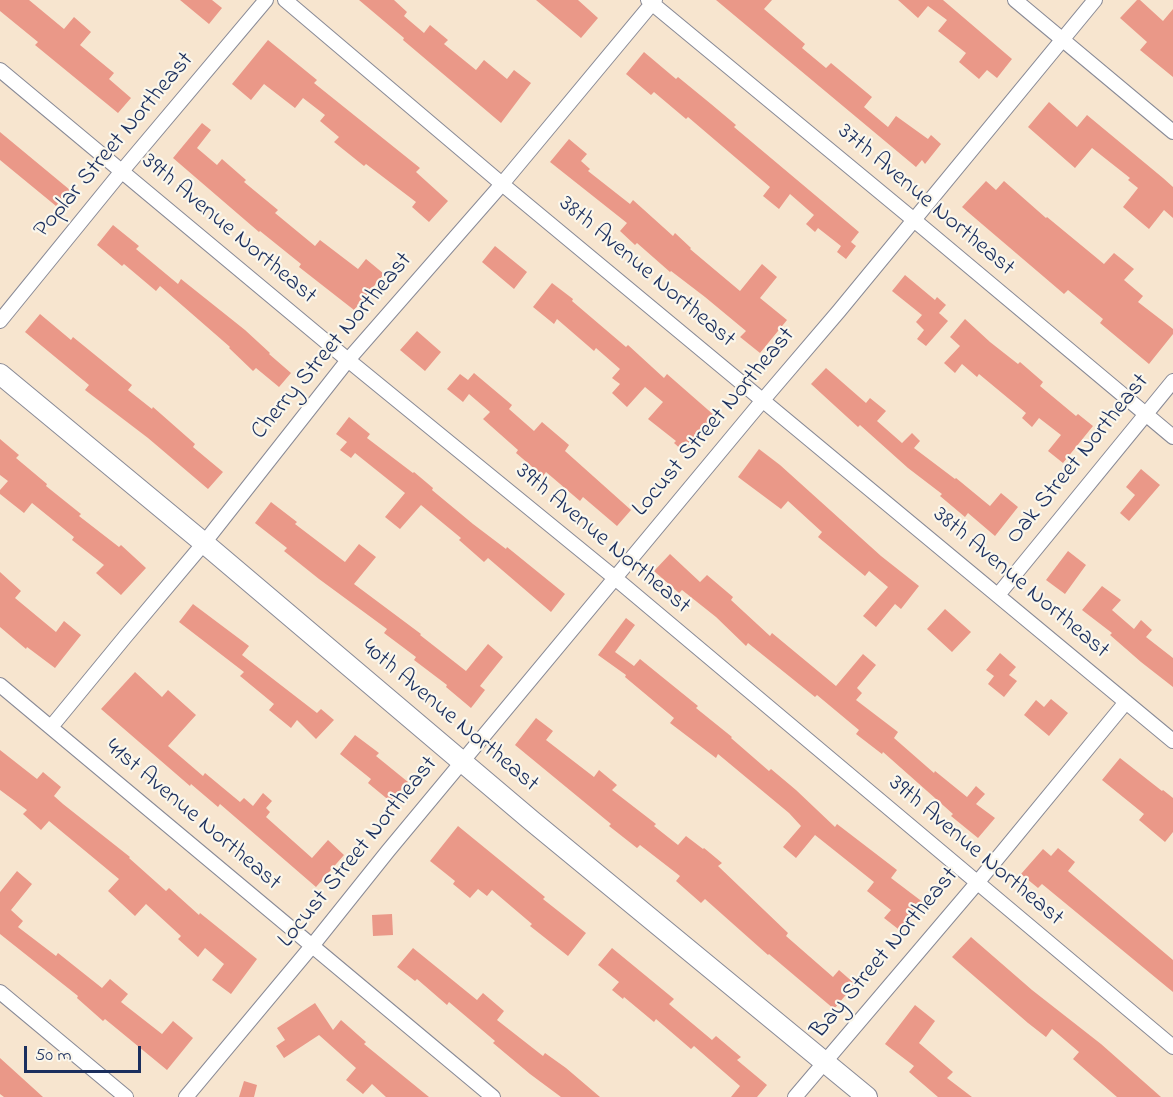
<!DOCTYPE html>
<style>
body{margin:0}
#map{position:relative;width:1173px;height:1097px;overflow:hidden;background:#f7e5cf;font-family:"Indie Flower",sans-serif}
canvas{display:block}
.scale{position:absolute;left:24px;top:1046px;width:117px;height:27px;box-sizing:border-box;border:3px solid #1b2f5e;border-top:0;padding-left:8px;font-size:18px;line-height:21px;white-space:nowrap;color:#1b2f5e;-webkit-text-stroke:4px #fbf7ec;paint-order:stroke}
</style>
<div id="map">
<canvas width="1173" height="1097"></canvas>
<div class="scale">50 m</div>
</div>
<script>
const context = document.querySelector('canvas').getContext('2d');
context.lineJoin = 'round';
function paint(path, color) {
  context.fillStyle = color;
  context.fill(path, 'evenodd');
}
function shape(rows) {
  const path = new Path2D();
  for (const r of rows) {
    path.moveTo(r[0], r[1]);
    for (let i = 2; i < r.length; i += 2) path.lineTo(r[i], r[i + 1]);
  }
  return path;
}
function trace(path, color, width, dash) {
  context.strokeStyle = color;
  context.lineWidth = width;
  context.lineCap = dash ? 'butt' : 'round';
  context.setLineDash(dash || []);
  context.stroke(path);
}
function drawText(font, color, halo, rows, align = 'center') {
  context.font = font + ' "Indie Flower",sans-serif';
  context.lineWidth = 4.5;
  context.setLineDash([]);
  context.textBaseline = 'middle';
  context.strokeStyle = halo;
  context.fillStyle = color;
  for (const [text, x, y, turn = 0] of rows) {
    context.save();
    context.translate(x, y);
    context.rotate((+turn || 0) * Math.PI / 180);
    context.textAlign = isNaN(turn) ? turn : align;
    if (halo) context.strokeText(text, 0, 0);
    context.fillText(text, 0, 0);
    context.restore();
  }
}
const building = shape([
 [0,0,29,0,64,29,74,17,91,32,80,45,114,73,109,79,131,98,118,113,35,45,38,42,0,11],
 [180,0,212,0,222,8,209,24],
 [359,0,394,0,407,12,404,16,424,33,430,25,448,40,444,44,476,70,484,60,507,79,514,70,531,83,501,123,403,40,404,38],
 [536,0,578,0,598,18,581,38],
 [716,0,772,0,764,9,805,44,802,48,826,68,831,63,872,97,864,107,888,127,896,116,928,139,931,135,941,144,925,164,922,160,916,167],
 [898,0,943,0,1012,59,997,78,987,70,979,79,959,62,966,53,938,31,947,20,928,6,918,18],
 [1137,0,1140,0,1163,21,1173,9,1173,77,1140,50,1147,42,1120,18],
 [268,40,317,80,314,83,420,168,416,172,448,201,429,222,412,207,416,202,366,164,364,166,334,142,339,137,320,121,325,115,303,98,295,108,264,84,251,100,232,84],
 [644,52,676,79,678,77,711,104,736,125,734,127,859,232,851,242,856,246,846,259,837,252,841,246,818,228,815,232,806,224,814,215,790,194,779,209,763,196,770,187,688,117,686,119,654,92,651,95,626,74],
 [1049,102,1077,127,1087,115,1163,178,1173,187,1173,218,1164,210,1149,229,1123,207,1138,188,1128,180,1130,178,1092,148,1075,168,1028,127],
 [202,123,211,130,197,148,217,165,222,159,246,180,244,182,278,210,275,213,315,246,320,240,358,269,366,259,384,274,354,310,299,267,301,264,260,231,259,232,173,158],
 [0,132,70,190,56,206,0,160],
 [569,139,587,154,581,161,590,169,588,171,630,204,633,200,673,236,675,233,691,248,690,249,740,291,762,264,777,277,760,298,787,320,760,353,740,337,746,331,705,297,671,271,670,272,637,243,635,245,620,231,627,223,550,162],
 [986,181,996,190,1004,181,1046,218,1047,217,1104,264,1114,253,1134,269,1124,280,1143,296,1138,302,1173,329,1173,334,1149,364,1100,323,1103,319,1068,290,1064,294,962,207],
 [113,225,139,246,136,249,178,284,181,279,245,330,270,353,269,354,291,373,279,387,256,368,253,371,229,348,230,347,160,286,156,291,124,264,122,266,97,245],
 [495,246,527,272,514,289,482,262],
 [905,275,935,300,937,297,946,305,939,313,948,321,926,346,917,339,924,330,916,322,922,315,892,291],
 [552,283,573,299,572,301,626,347,628,345,664,378,667,374,715,416,684,452,674,443,676,441,648,419,663,402,645,387,627,407,612,393,620,384,612,378,620,369,596,348,594,351,557,319,554,324,533,307],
 [40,314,71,340,73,337,132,385,128,390,152,409,153,407,195,444,193,447,223,472,208,489,148,438,85,390,89,385,25,332],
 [965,319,990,342,1018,364,1020,362,1043,382,1040,386,1076,416,1078,414,1093,426,1063,463,1048,451,1061,435,1039,418,1032,427,1022,418,1026,413,979,374,977,377,962,364,955,373,944,363,960,346,950,337],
 [417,331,441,352,425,371,400,350],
 [826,368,866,403,870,398,886,411,877,421,902,443,912,433,920,441,914,448,955,479,956,478,990,506,1001,493,1018,507,995,536,968,513,965,517,940,496,942,494,908,468,860,425,858,427,811,384],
 [474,373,512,405,509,409,534,431,542,422,569,445,565,451,631,510,617,526,583,497,580,501,546,472,543,476,516,453,518,450,483,419,490,412,469,394,463,402,447,389,460,374,468,380],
 [349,417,370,434,367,438,413,473,414,472,433,488,432,490,473,524,506,549,507,547,565,594,551,612,488,558,484,562,459,540,461,538,421,505,400,529,385,517,405,493,355,453,351,458,340,450,347,442,336,434],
 [0,439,19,455,16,458,47,484,46,486,81,514,79,516,119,547,121,545,146,568,121,595,96,573,104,565,72,540,74,537,32,503,24,513,0,494,0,490,8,481,0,475],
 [759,449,780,465,881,556,919,586,901,609,895,604,876,627,863,616,888,587,869,571,865,576,818,537,822,532,788,501,781,509,738,477],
 [1141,469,1160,485,1129,521,1120,513,1135,495,1126,487],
 [271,502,297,522,295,524,345,562,359,544,376,557,354,584,421,634,420,635,466,671,488,644,503,657,480,686,485,690,471,708,446,687,447,685,414,660,416,657,384,633,387,629,319,579,284,551,287,548,255,523],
 [1068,551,1086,565,1065,594,1046,580],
 [670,554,700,582,707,575,733,597,731,600,770,636,772,633,836,686,863,654,876,665,857,688,862,693,856,700,898,732,894,738,934,773,935,771,967,797,976,786,985,794,976,804,995,818,978,838,951,816,953,814,883,752,882,754,856,734,859,730,817,695,815,697,748,643,746,646,716,617,682,590,679,593,654,571],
 [0,572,21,591,15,598,56,632,64,621,81,635,55,668,27,647,26,649,0,627],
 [1102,586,1121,600,1112,610,1134,629,1141,620,1152,630,1146,637,1173,658,1173,687,1141,662,1110,635,1112,633,1082,610],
 [193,604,249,646,242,655,317,713,321,709,334,720,316,739,297,720,291,728,269,710,274,704,240,676,244,672,179,622],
 [945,609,971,632,952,652,927,629],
 [626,618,635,625,615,652,634,666,640,659,698,706,696,708,732,737,731,738,769,771,771,769,796,790,835,827,837,824,897,870,891,878,924,903,902,932,884,918,891,910,867,891,874,882,815,835,796,858,783,847,801,826,789,813,718,754,716,758,670,723,674,718,625,677,626,675,598,655],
 [1000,653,1016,667,1009,675,1017,681,1004,697,988,684,994,676,986,670],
 [135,672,162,697,168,690,196,715,168,746,203,776,205,773,240,802,244,798,253,806,263,793,272,801,266,808,270,812,266,817,312,858,328,840,344,855,316,887,220,804,218,807,191,784,190,786,101,709],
 [1051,699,1068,713,1049,736,1024,715,1036,700,1044,707],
 [536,718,553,731,546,740,594,777,599,770,617,785,612,790,656,824,654,826,678,845,686,836,703,849,704,848,722,863,718,866,788,933,786,936,833,977,839,970,855,984,834,1009,769,954,768,955,705,899,701,903,676,881,680,876,640,845,637,848,609,826,611,824,515,745],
 [355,735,379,753,376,756,408,782,391,802,368,783,371,779,340,754],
 [0,750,37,779,43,772,61,787,54,796,63,804,130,857,129,858,166,891,169,888,199,915,200,913,257,959,231,994,212,980,224,964,205,948,198,957,178,939,181,936,146,904,135,916,108,891,119,879,49,821,41,830,23,814,27,810,0,790],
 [1120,758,1162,791,1163,790,1173,798,1173,832,1165,842,1139,820,1144,814,1102,780],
 [458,826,545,897,543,899,586,933,568,956,530,926,532,924,492,890,487,896,478,889,470,898,453,884,455,881,430,861],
 [1058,848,1075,862,1068,871,1173,960,1173,992,1042,884,1038,888,1021,874,1043,849,1051,856],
 [17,871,32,884,11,910,23,921,18,927,56,956,58,953,102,988,110,979,128,994,121,1002,162,1034,173,1021,193,1038,167,1070,105,1019,103,1021,77,998,78,996,0,934,0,892],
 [392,914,393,935,373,936,372,915],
 [971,937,1032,990,1101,1044,1161,1097,1117,1097,1073,1059,1079,1052,1052,1029,1046,1037,1028,1023,952,957],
 [413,948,477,1000,483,993,504,1011,497,1020,543,1056,545,1053,566,1068,600,1097,561,1097,530,1074,493,1043,495,1041,449,1002,447,1005,417,979,415,981,397,967],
 [612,948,674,999,669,1004,712,1040,716,1036,741,1057,737,1060,767,1085,757,1097,731,1097,740,1086,694,1046,691,1049,656,1019,654,1022,624,997,623,999,612,990,619,982,598,965],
 [315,1003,333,1030,341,1020,366,1042,364,1044,429,1097,386,1097,372,1084,363,1094,346,1080,356,1068,319,1035,284,1058,276,1046,285,1040,277,1028],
 [915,1005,935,1021,919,1043,953,1072,947,1078,972,1097,938,1097,909,1072,914,1066,885,1044],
 [0,1058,43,1097,4,1097,0,1094],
 [244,1081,257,1085,254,1097,239,1097]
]);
const street = shape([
 [285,0,502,184,1173,741],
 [648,0,914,220,1173,437],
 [1015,0,1173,132],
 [0,70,348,360,615,578,1173,1047],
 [0,321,122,171,266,0],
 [998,595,1173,381],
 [0,685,493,1097],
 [51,727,125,637,204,543,348,360,502,184,655,0],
 [0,992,126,1097],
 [186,1097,312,946,388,851,763,400,839,311,1095,0],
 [795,1097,977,883,1126,702]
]);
const secondary = shape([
 [0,374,204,543,532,821,867,1097]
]);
const streetNames = [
 ["Poplar Street Northeast",115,146,-50],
 ["37th Avenue Northeast",925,201,40],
 ["39th Avenue Northeast",228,230,40],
 ["38th Avenue Northeast",646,273,40],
 ["Cherry Street Northeast",333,347,-50],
 ["Locust Street Northeast",715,423,-50],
 ["Oak Street Northeast",1079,460,-51],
 ["39th Avenue Northeast",602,540,40],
 ["38th Avenue Northeast",1020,584,40],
 ["40th Avenue Northeast",449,717,40],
 ["41st Avenue Northeast",192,816,40],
 ["39th Avenue Northeast",975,852,40],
 ["Locust Street Northeast",359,853,-51],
 ["Bay Street Northeast",886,954,-50]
];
paint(building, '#ea9888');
trace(street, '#898a96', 16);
trace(secondary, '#898a96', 22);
trace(street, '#fff', 14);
trace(secondary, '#fff', 20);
drawText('24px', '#1b2f5e', '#fbf7ec', streetNames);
</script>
